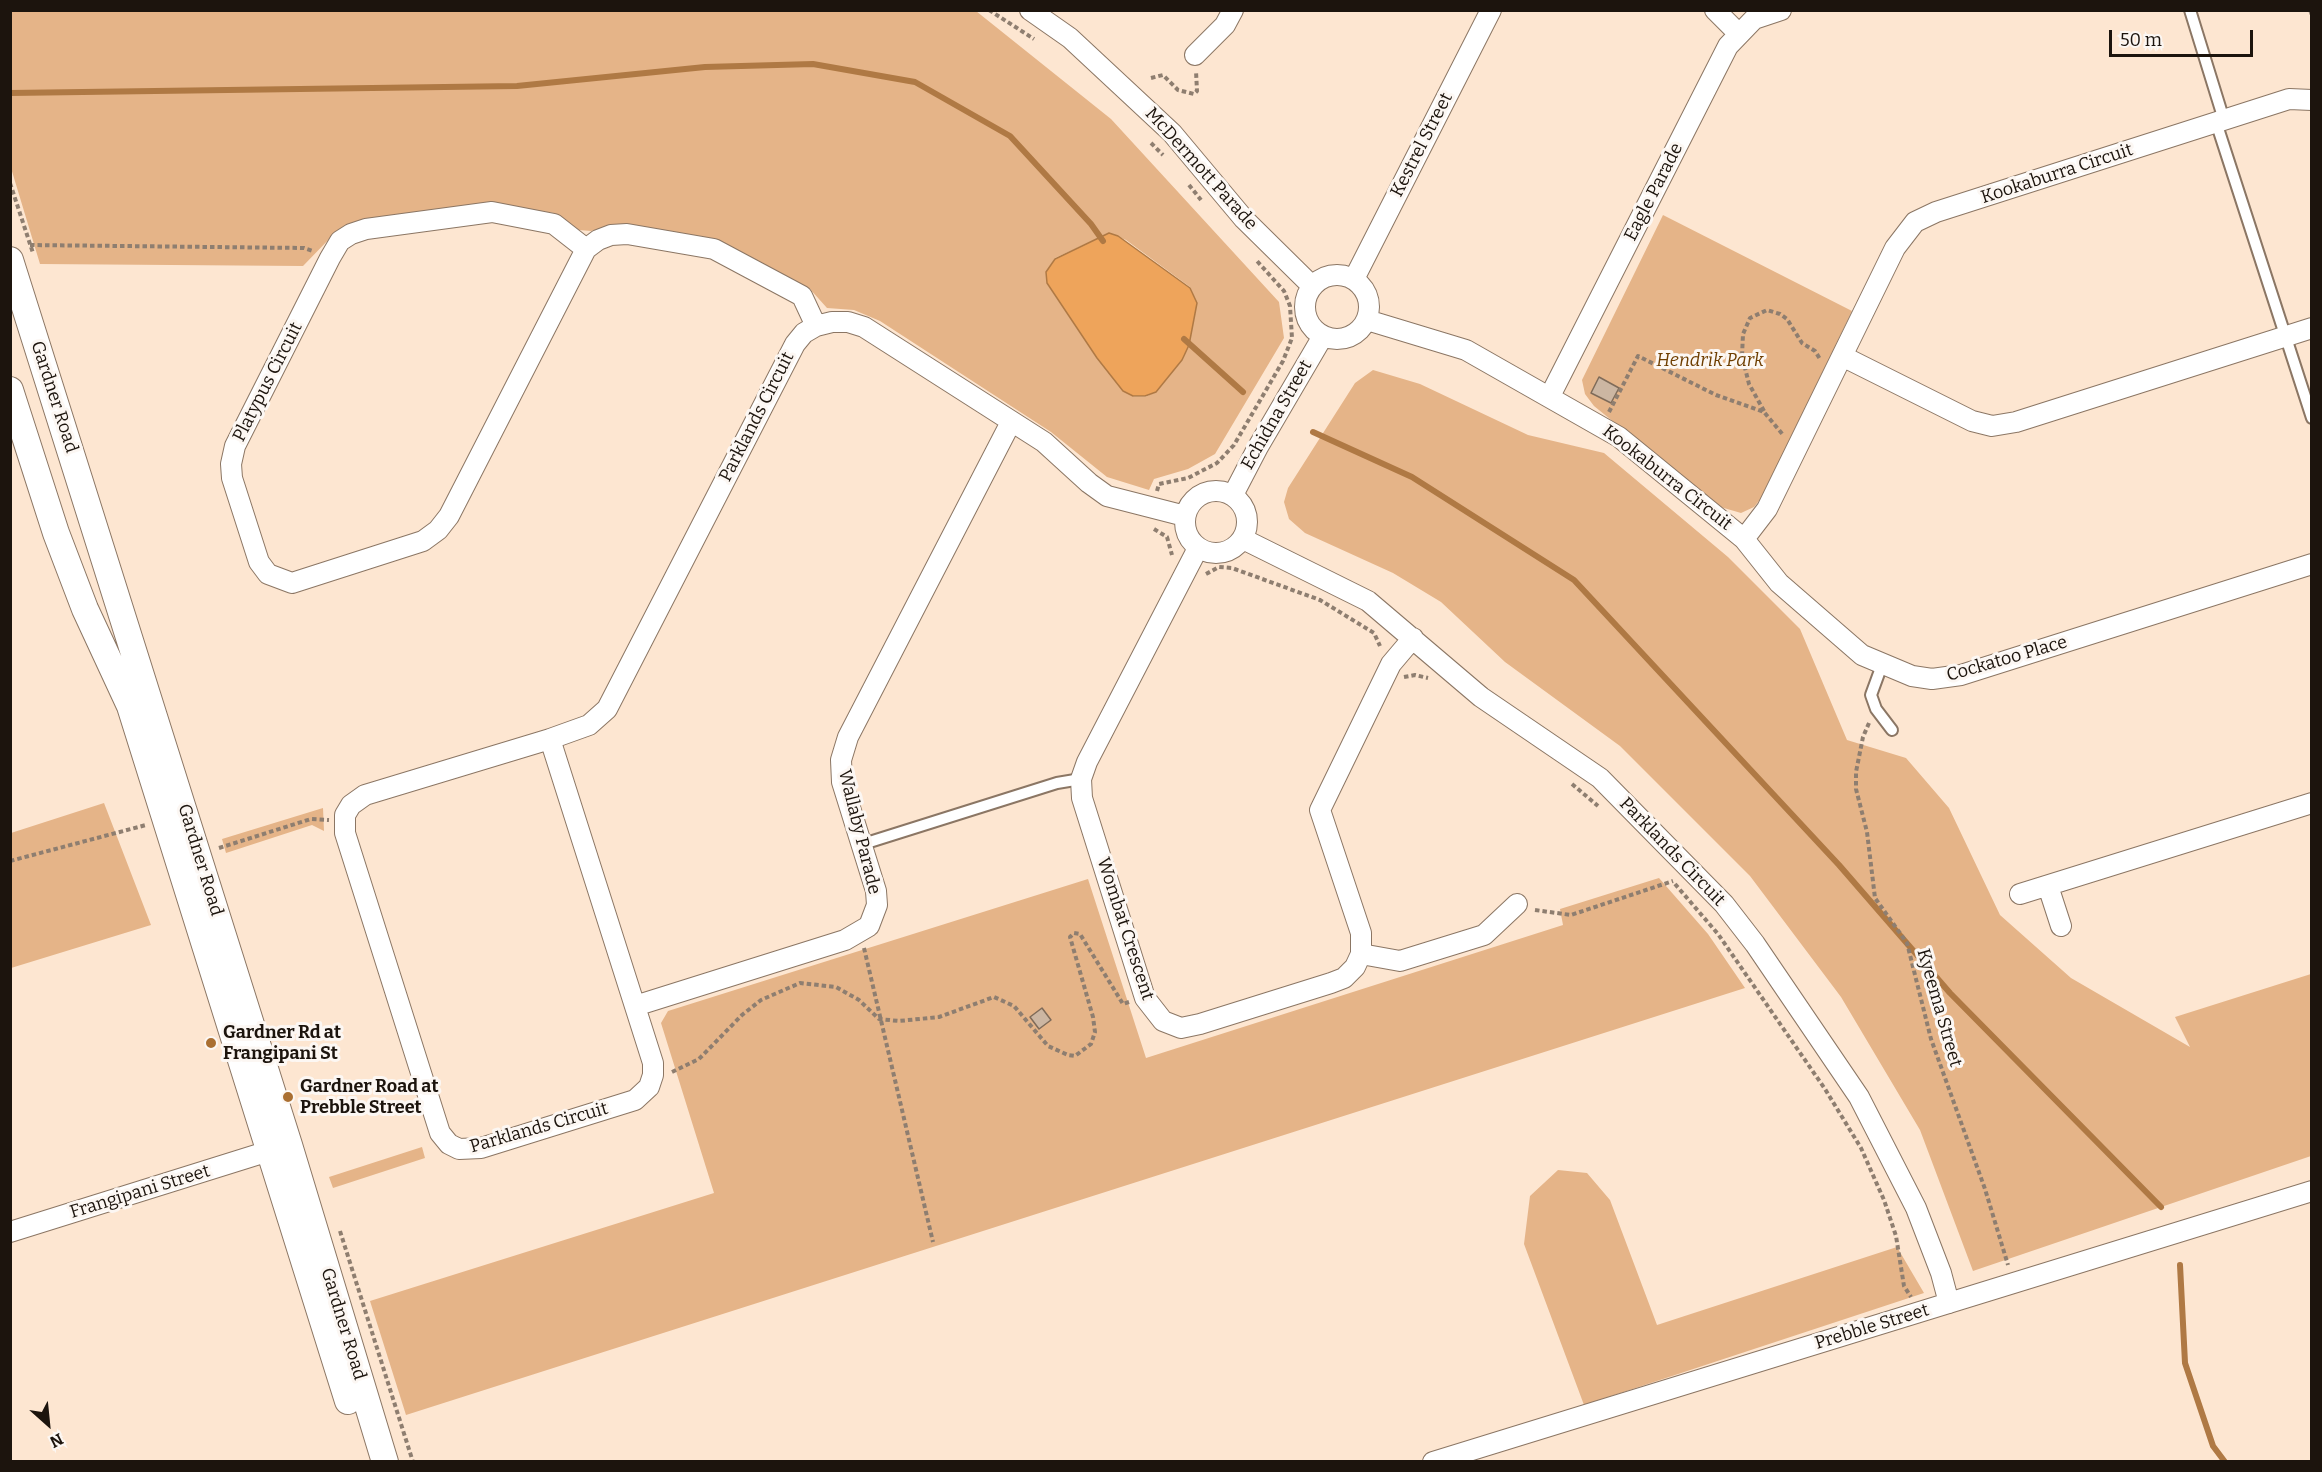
<!DOCTYPE html>
<style>
body{margin:0}
#map{position:relative;width:2322px;height:1472px;overflow:hidden;background:#fde6d1;font-family:Bitter,serif}
canvas{display:block}
.frame{position:absolute;inset:0;border:12px solid #1c140d;pointer-events:none}
.north{position:absolute;left:18px;top:1394px;width:60px;height:60px;-webkit-text-stroke:4px #fcf7f3;paint-order:stroke;rotate:153deg;font-size:16px;font-weight:700;line-height:24px;text-align:center;color:#1c140d}
.north::after{content:'';display:block;margin:auto;width:21px;height:27px;background:#1c140d;clip-path:polygon(50% 0,100% 100%,50% 72%,0 100%)}
.scale{position:absolute;left:2109px;top:30px;width:144px;height:27px;box-sizing:border-box;border:3px solid #1c140d;border-top:0;padding-left:8px;font-size:18px;line-height:21px;white-space:nowrap;color:#1c140d;-webkit-text-stroke:4px #fcf7f3;paint-order:stroke}
</style>
<div id="map">
<canvas width="2322" height="1472"></canvas>
<div class="frame"></div>
<div class="north">N</div>
<div class="scale">50 m</div>
</div>
<script>
const context = document.querySelector('canvas').getContext('2d');
context.lineJoin = 'round';
function paint(path, color) {
  context.fillStyle = color;
  context.fill(path, 'evenodd');
}
function shape(rows) {
  const path = new Path2D();
  for (const r of rows) {
    if (r.length === 3) {
      path.moveTo(r[0] + r[2], r[1]);
      path.arc(r[0], r[1], r[2], 0, 2 * Math.PI);
      continue;
    }
    path.moveTo(r[0], r[1]);
    for (let i = 2; i < r.length; i += 2) path.lineTo(r[i], r[i + 1]);
  }
  return path;
}
function trace(path, color, width, dash) {
  context.strokeStyle = color;
  context.lineWidth = width;
  context.lineCap = dash ? 'butt' : 'round';
  context.setLineDash(dash || []);
  context.stroke(path);
}
function drawText(font, color, halo, rows, align = 'center') {
  context.font = font + ' Bitter,serif';
  context.lineWidth = 6;
  context.setLineDash([]);
  context.textBaseline = 'middle';
  context.strokeStyle = halo;
  context.fillStyle = color;
  for (const [text, x, y, turn = 0] of rows) {
    context.save();
    context.translate(x, y);
    context.rotate((+turn || 0) * Math.PI / 180);
    context.textAlign = isNaN(turn) ? turn : align;
    if (halo) context.strokeText(text, 0, 0);
    context.fillText(text, 0, 0);
    context.restore();
  }
}
const green = shape([
 [10,11,976,11,1111,119,1279,302,1284,338,1215,454,1188,469,1154,479,1149,490,1107,477,1051,432,880,321,854,310,827,308,810,289,716,240,620,224,591,231,579,230,554,213,483,204,362,221,346,226,335,233,303,266,40,264,11,168],
 [1109,233,1126,240,1190,287,1197,303,1189,345,1182,360,1156,392,1145,397,1134,397,1124,391,1097,358,1047,283,1046,272,1055,258],
 [1663,215,1852,311,1763,496,1754,507,1741,513,1717,506,1594,406,1585,394,1582,380],
 [1373,370,1420,384,1528,435,1604,453,1728,557,1800,629,1847,740,1906,758,1949,808,2000,915,2071,978,2190,1047,2175,1017,2311,974,2311,1156,1973,1271,1920,1130,1841,997,1750,876,1620,746,1505,662,1441,602,1393,573,1305,533,1289,519,1284,502,1288,488,1355,383],
 [104,803,151,925,11,968,11,833],
 [323,808,324,831,312,825,226,853,222,839],
 [1659,878,1708,934,1745,988,406,1415,370,1301,714,1193,661,1023,668,1011,1088,879,1146,1058,1563,925,1560,909],
 [422,1147,425,1158,333,1188,329,1177],
 [1558,1170,1587,1173,1610,1200,1657,1325,1897,1247,1924,1293,1584,1405,1524,1244,1530,1196]
]);
const water = shape([
 [1109,233,1118,236,1190,288,1197,303,1189,345,1182,360,1156,392,1145,396,1133,396,1123,391,1097,358,1047,283,1046,272,1055,259,1109,233]
]);
const stream = shape([
 [10,93,517,86,705,67,813,64,915,82,1010,136,1091,224,1103,241],
 [1184,339,1243,392],
 [1313,432,1412,477,1574,580,1839,865,1950,993,2161,1207],
 [2180,1265,2185,1363,2213,1446,2225,1462]
]);
const building = shape([
 [1599,377,1619,388,1611,403,1591,393,1599,377],
 [1042,1008,1051,1020,1039,1029,1030,1017,1042,1008]
]);
const path = shape([
 [352,10,376,10],
 [989,10,1034,39],
 [2310,10,2312,15],
 [1151,78,1163,75,1178,90,1194,94,1197,91,1196,71],
 [1151,143,1163,155],
 [10,183,33,253],
 [1189,185,1201,200],
 [30,245,304,248,313,251],
 [1764,411,1749,384,1742,356,1743,334,1750,318,1767,310,1780,314,1787,319,1802,343,1815,351,1820,359],
 [1609,412,1638,356,1716,395,1764,412,1784,436],
 [1157,491,1159,484,1188,478,1217,463,1234,445,1283,361,1292,338,1290,306,1284,291,1257,261],
 [1154,529,1167,537,1172,555],
 [1206,574,1219,567,1232,568,1320,600,1374,633,1380,646],
 [1404,677,1415,675,1428,678],
 [1869,723,1863,737,1856,772,1856,789,1867,832,1875,898,1907,943,1931,1039,1985,1189,2008,1265],
 [1572,784,1598,806],
 [219,848,311,819,329,820],
 [10,861,146,825],
 [1675,884,1718,934,1825,1089,1861,1148,1884,1200,1896,1236,1904,1286,1911,1297],
 [1535,910,1571,915,1673,881],
 [864,948,933,1242],
 [672,1072,699,1059,742,1015,761,1000,800,983,836,987,859,1000,879,1019,899,1021,939,1017,994,997,1014,1006,1048,1046,1068,1055,1075,1056,1091,1044,1095,1032,1093,1017,1070,937,1074,933,1080,934,1123,1004,1129,1002],
 [340,1231,413,1462]
]);
const service = shape([
 [2190,10,2224,120],
 [2216,122,2312,418],
 [1882,665,1871,695,1876,709,1892,730],
 [860,845,1057,783,1081,779]
]);
const minor = shape([
 [1030,10,1070,38,1172,133,1244,219,1312,286],
 [1715,10,1738,33],
 [1195,55,1225,25,1233,10],
 [586,249,449,516,438,530,423,541,292,583,268,574,259,562,232,478,231,464,235,446,330,258,340,241,351,234,366,229,492,212,554,224,586,249,598,240,611,235,627,234,714,249,802,296,816,326],
 [1337,307,32],
 [1354,279,1491,10],
 [1367,320,1466,350,1619,437,1744,539,1779,583,1862,655,1912,676,1932,679,1961,675,2312,564],
 [1842,356,1972,421,1992,426,2016,422,2312,328],
 [1550,396,1728,46,1754,19,1781,10],
 [1216,522,31],
 [1233,495,1258,447,1323,336],
 [1243,539,1368,601,1481,697,1600,778,1724,904,1755,944,1859,1097,1916,1208,1941,1273,1949,1303],
 [1744,539,1767,509,1895,248,1915,222,1936,212,2289,99,2312,100],
 [1198,548,1087,762,1081,779,1082,798,1145,998,1163,1021,1181,1028,1200,1024,1331,983,1344,978,1355,967,1361,954,1361,933,1320,810,1391,664,1413,638],
 [550,739,365,795,351,805,345,815,345,833,440,1133,449,1144,459,1149,481,1148,635,1100,649,1087,653,1075,653,1063,550,739,589,725,607,709,795,344,804,333,816,326,832,322,848,322,864,327,1044,442,1089,483,1107,496,1185,516],
 [2048,886,2061,926],
 [2020,894,2312,803],
 [1361,954,1400,961,1484,935,1517,904],
 [635,1006,845,940,869,926,877,905,876,891,842,782,841,760,848,737,1011,422],
 [10,1232,269,1151],
 [1433,1462,2312,1191]
]);
const tertiary = shape([
 [10,260,289,1145,385,1462],
 [10,390,56,533,85,609,130,706,348,1401]
]);
const markers = [
 [211,1043,6,"#aa6f31"],
 [288,1097,6,"#aa6f31"]
];
const streetNames = [
 ["Kestrel Street",1422,145,-63],
 ["McDermott Parade",1201,169,48],
 ["Kookaburra Circuit",2057,174,-18],
 ["Eagle Parade",1654,192,-63],
 ["Platypus Circuit",268,382,-63],
 ["Gardner Road",54,397,72],
 ["Echidna Street",1277,415,-60],
 ["Parklands Circuit",757,417,-63],
 ["Kookaburra Circuit",1667,478,38],
 ["Cockatoo Place",2007,659,-16],
 ["Wallaby Parade",859,832,76],
 ["Parklands Circuit",1672,852,46],
 ["Gardner Road",200,860,73],
 ["Wombat Crescent",1125,929,72],
 ["Kyeema Street",1939,1008,74],
 ["Parklands Circuit",539,1128,-16],
 ["Frangipani Street",140,1192,-17],
 ["Gardner Road",343,1324,73],
 ["Prebble Street",1872,1327,-17]
];
const parkNames = [
 ["Hendrik Park",1710,361]
];
const poiNames = [
 ["Gardner Rd at",223,1033],
 ["Frangipani St",223,1054],
 ["Gardner Road at",300,1087],
 ["Prebble Street",300,1108]
];
paint(green, '#e5b488');
paint(water, '#eea45b');
trace(water, '#af7944', 1.5);
trace(stream, '#af7944', 6);
paint(building, '#ccb6a2');
trace(building, '#7f6b59', 1.5);
trace(service, '#8b7664', 14);
trace(minor, '#8b7664', 22);
trace(tertiary, '#8b7664', 28);
trace(path, '#8e7e70', 4, [4.5, 3]);
trace(service, '#fff', 10);
trace(minor, '#fff', 20);
trace(tertiary, '#fff', 26);
for (const [x, y, r, color] of markers) {
  const dot = new Path2D();
  dot.arc(x, y, r, 0, 2 * Math.PI);
  context.fillStyle = color;
  context.fill(dot);
  trace(dot, '#fcf7f3', 2);
}
drawText('18px', '#1c140d', '#fcf7f3', streetNames);
drawText('italic 18px', '#6e3e01', '#fcf7f3', parkNames);
drawText('bold 18px', '#1c140d', '#fcf7f3', poiNames, 'left');
</script>
